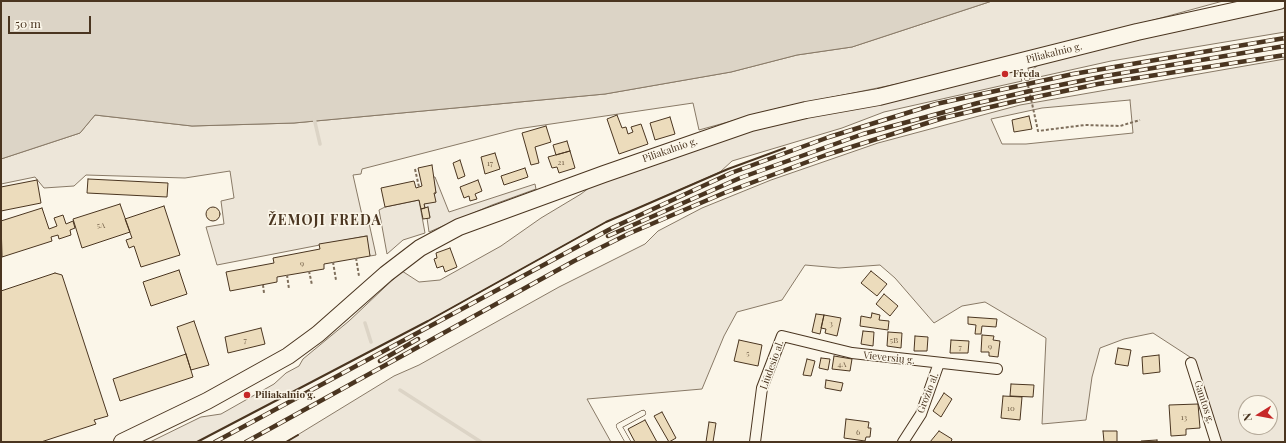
<!DOCTYPE html>
<meta charset="utf-8">
<style>
body{margin:0}
#map{position:relative;width:1286px;height:443px;overflow:hidden;background:#fbf6e9;font-family:"Playfair Display",serif}
canvas{display:block}
.frame{position:absolute;inset:0;border:2px solid #4a3520;pointer-events:none}
.north{position:absolute;left:1238px;top:395px;width:40px;height:40px;box-sizing:border-box;background:#fbf6e9;border:1px solid #b4a999;border-radius:50%;rotate:259deg;font-size:11px;font-weight:700;line-height:16px;text-align:center;color:#4a3520}
.north::after{content:'';display:block;margin:auto;width:14px;height:18px;background:#c62828;clip-path:polygon(50% 0,100% 100%,50% 72%,0 100%)}
.scale{position:absolute;left:8px;top:16px;width:83px;height:18px;box-sizing:border-box;border:2px solid #4a3520;border-top:0;padding-left:5px;font-size:12px;line-height:14px;white-space:nowrap;color:#4a3520;-webkit-text-stroke:3px #fbf6e9;paint-order:stroke}
</style>
<div id="map">
<canvas width="1286" height="443"></canvas>
<div class="frame"></div>
<div class="north">N</div>
<div class="scale">50 m</div>
</div>
<script>
const context = document.querySelector('canvas').getContext('2d');
context.lineJoin = 'round';
function paint(path, color) {
  context.fillStyle = color;
  context.fill(path, 'evenodd');
}
function shape(rows) {
  const path = new Path2D();
  for (const r of rows) {
    if (r.length === 3) {
      path.moveTo(r[0] + r[2], r[1]);
      path.arc(r[0], r[1], r[2], 0, 2 * Math.PI);
      continue;
    }
    path.moveTo(r[0], r[1]);
    for (let i = 2; i < r.length; i += 2) path.lineTo(r[i], r[i + 1]);
  }
  return path;
}
function trace(path, color, width, dash) {
  context.strokeStyle = color;
  context.lineWidth = width;
  context.lineCap = dash ? 'butt' : 'round';
  context.setLineDash(dash || []);
  context.stroke(path);
}
function drawText(font, color, halo, rows, align = 'center') {
  context.font = font + ' "Playfair Display",serif';
  context.lineWidth = 3;
  context.setLineDash([]);
  context.textBaseline = 'middle';
  context.strokeStyle = halo;
  context.fillStyle = color;
  for (const [text, x, y, turn = 0] of rows) {
    context.save();
    context.translate(x, y);
    context.rotate((+turn || 0) * Math.PI / 180);
    context.textAlign = isNaN(turn) ? turn : align;
    if (halo) context.strokeText(text, 0, 0);
    context.fillText(text, 0, 0);
    context.restore();
  }
}
const green = shape([
 [992,1,1223,1,1051,48,902,83,779,108,699,130,693,103,517,129,362,169,361,174,353,175,362,215,367,214,376,255,370,256,366,236,217,265,206,227,224,224,221,201,234,198,230,171,185,178,86,175,74,186,44,188,35,177,1,184,1,159,80,133,95,115,192,126,294,123,605,94,731,72,797,55,852,47,992,1],
 [1285,6,1285,32,1111,61,1030,79,1029,72,1041,63,1254,12,1285,6],
 [1285,59,1285,442,1220,442,1193,359,1153,333,1124,339,1100,348,1092,377,1086,420,1042,424,1046,338,985,302,962,306,934,323,895,278,880,265,839,268,805,265,782,300,737,312,724,336,702,389,587,399,611,442,286,442,394,376,419,365,559,287,645,244,658,231,702,208,771,180,878,143,1020,105,1285,59],
 [1130,100,1133,133,1026,144,1002,144,991,119,1042,108,1130,100],
 [1246,403,1270,403,1270,427,1246,427,1246,403],
 [1018,69,1022,81,884,112,842,128,732,161,720,172,606,222,428,321,197,442,150,442,201,417,221,414,274,384,286,373,299,366,303,359,349,321,402,271,419,282,440,280,501,246,541,218,581,194,598,181,750,126,1018,69],
 [433,177,435,177,449,212,535,184,536,189,492,205,429,232,427,218,430,217,428,208,425,208,424,204,436,193,433,177],
 [419,200,425,233,403,240,387,254,379,210,385,207,419,200]
]);
const water = shape([
 [1,1,992,1,852,47,797,55,731,72,605,94,294,123,192,126,95,115,80,133,1,159,1,1]
]);
const stream = shape([
 [314,118,320,144],
 [365,323,371,342],
 [400,390,481,442]
]);
const building = shape([
 [617,115,622,128,626,127,628,134,633,132,631,127,641,124,648,144,619,154,607,119,617,115],
 [1029,116,1032,129,1014,132,1012,120,1029,116],
 [670,117,675,134,655,140,650,123,670,117],
 [546,126,551,142,535,147,539,163,531,165,522,133,546,126],
 [567,141,570,151,556,155,553,145,567,141],
 [570,151,575,168,559,173,557,167,552,168,548,157,570,151],
 [495,153,500,169,485,174,481,157,495,153],
 [460,160,465,176,458,179,453,163,460,160],
 [432,165,436,193,434,193,436,202,424,204,425,208,421,209,419,200,385,207,381,188,414,181,416,188,422,186,418,168,432,165],
 [525,168,528,177,504,185,501,176,525,168],
 [88,179,168,183,167,197,87,193,88,179],
 [37,180,41,203,1,211,1,187,37,180],
 [478,180,482,191,475,194,477,199,470,201,469,196,464,198,460,187,478,180],
 [120,204,130,232,82,248,73,219,120,204],
 [164,206,180,255,141,267,134,246,129,248,126,240,132,238,125,219,164,206],
 [213,214,7],
 [428,207,430,218,423,219,421,209,428,207],
 [42,208,49,229,57,226,54,218,63,215,66,224,73,221,75,228,70,230,71,235,59,239,58,235,51,237,52,241,2,257,1,221,42,208],
 [367,236,370,256,324,264,324,269,277,277,277,282,230,291,226,272,274,263,273,258,320,249,319,244,367,236],
 [450,248,457,267,445,272,443,266,437,268,434,259,437,258,436,253,450,248],
 [179,270,187,294,151,306,143,282,179,270],
 [871,271,887,284,877,296,861,283,871,271],
 [55,273,62,275,108,416,94,420,96,424,41,442,1,442,1,291,55,273],
 [884,294,898,306,890,316,876,304,884,294],
 [872,313,880,315,879,320,889,321,888,330,860,326,861,316,871,318,872,313],
 [816,314,824,315,820,334,812,332,816,314],
 [824,315,841,318,837,336,825,333,826,329,821,328,824,315],
 [968,317,997,319,996,327,982,326,981,334,975,334,976,325,968,324,968,317],
 [194,321,209,365,191,370,177,327,194,321],
 [261,328,265,344,228,353,225,337,261,328],
 [863,331,874,332,873,346,861,344,863,331],
 [888,332,902,333,901,348,887,346,888,332],
 [982,335,994,336,993,340,1000,341,998,357,989,356,989,352,981,352,982,335],
 [915,336,928,337,927,351,914,351,915,336],
 [739,340,762,345,758,366,734,361,739,340],
 [951,340,969,341,968,353,950,353,951,340],
 [1118,348,1131,350,1128,366,1115,364,1118,348],
 [186,354,193,377,120,401,113,379,186,354],
 [1159,355,1160,372,1143,374,1142,357,1159,355],
 [834,356,852,359,850,371,832,369,834,356],
 [821,358,830,359,828,370,819,368,821,358],
 [807,359,815,361,811,376,803,375,807,359],
 [826,380,843,383,841,391,825,388,826,380],
 [1011,384,1034,385,1033,397,1010,396,1011,384],
 [944,393,952,399,941,417,933,411,944,393],
 [1003,396,1022,397,1020,420,1001,418,1003,396],
 [1198,404,1200,428,1186,429,1186,435,1171,436,1169,405,1198,404],
 [662,412,676,438,669,442,654,416,662,412],
 [846,419,869,422,868,428,871,428,870,437,866,437,865,441,844,438,846,419],
 [645,420,657,442,635,442,628,429,645,420],
 [709,422,716,423,713,442,706,442,709,422],
 [939,431,952,439,951,442,930,442,939,431],
 [1103,431,1117,431,1117,442,1104,442,1103,431],
 [1157,440,1157,442,1141,442,1141,441,1157,440]
]);
const path = shape([
 [1028,85,1038,131,1085,125,1120,126,1140,120],
 [415,169,419,187],
 [356,258,359,276],
 [333,262,336,280],
 [309,271,312,285],
 [287,275,289,289],
 [263,285,264,293]
]);
const lane = shape([
 [1024,63,1027,78],
 [628,442,619,426,643,413]
]);
const street = shape([
 [1191,363,1216,442],
 [755,442,762,388,782,336,852,353,997,369],
 [903,442,921,414,939,363]
]);
const primary = shape([
 [122,442,207,401,288,356,318,334,386,274,420,248,459,227,604,174,751,123,806,110,879,97,1137,32,1279,1]
]);
const rail = shape([
 [608,236,740,178,863,134,978,103,1030,91,1105,76,1285,46],
 [380,361,418,339],
 [215,442,614,227,731,173,829,137,936,104,1073,74,1285,38],
 [246,442,574,261,628,234,724,193,826,155,943,118,1012,102,1098,84,1285,55]
]);
const wall = shape([
 [197,442,428,321,606,222,728,169,785,148],
 [286,442,298,435]
]);
const markers = [
 [1005,74,4,"#c62828"],
 [247,395,4,"#c62828"]
];
const numberNames = [
 ["21",561,162],
 ["17",490,163],
 ["5A",101,225],
 ["9",302,263],
 ["3",831,323],
 ["7",245,340],
 ["5B",894,340],
 ["9",990,346],
 ["7",960,347],
 ["5",748,353],
 ["4A",842,364],
 ["10",1011,408],
 ["13",1184,417],
 ["6",858,432]
];
const streetNames = [
 ["Piliakalnio g.",1054,53,-14],
 ["Piliakalnio g.",670,150,-19],
 ["Vieversių g.",889,358,6],
 ["Liūdesio al.",772,365,-70],
 ["Grožio al.",928,393,-69],
 ["Gamtos g.",1204,402,72]
];
const poiNames = [
 ["Freda",1013,74],
 ["Piliakalnio g.",255,395]
];
const districtNames = [
 ["ŽEMOJI FREDA",325,221]
];
paint(green, '#ede6d9');
trace(green, '#887966', 1);
paint(water, '#dcd4c6');
trace(water, '#887966', 1);
trace(stream, '#dcd4c6', 3.5);
paint(building, '#ecdcbc');
trace(building, '#4a3520', 1);
trace(lane, '#4a3520', 6);
trace(street, '#4a3520', 12);
trace(primary, '#4a3520', 18);
trace(path, '#7f6f5c', 2, [3, 2]);
trace(lane, '#fbf6e9', 5);
trace(street, '#fbf6e9', 10);
trace(primary, '#fbf6e9', 16);
trace(rail, '#4a3520', 4.5);
trace(rail, '#fbf6e9', 3, [9]);
trace(wall, '#4a3520', 2);
for (const [x, y, r, color] of markers) {
  const dot = new Path2D();
  dot.arc(x, y, r, 0, 2 * Math.PI);
  context.fillStyle = color;
  context.fill(dot);
  trace(dot, '#fbf6e9', 1.5);
}
drawText('8px', '#725f47', null, numberNames);
drawText('10px', '#4a3520', '#fbf6e9', streetNames);
drawText('bold 10px', '#4a3520', '#fbf6e9', poiNames, 'left');
context.letterSpacing = '1px';
drawText('bold 14px', '#4a3520', '#fbf6e9', districtNames);
context.letterSpacing = '0px';
</script>
